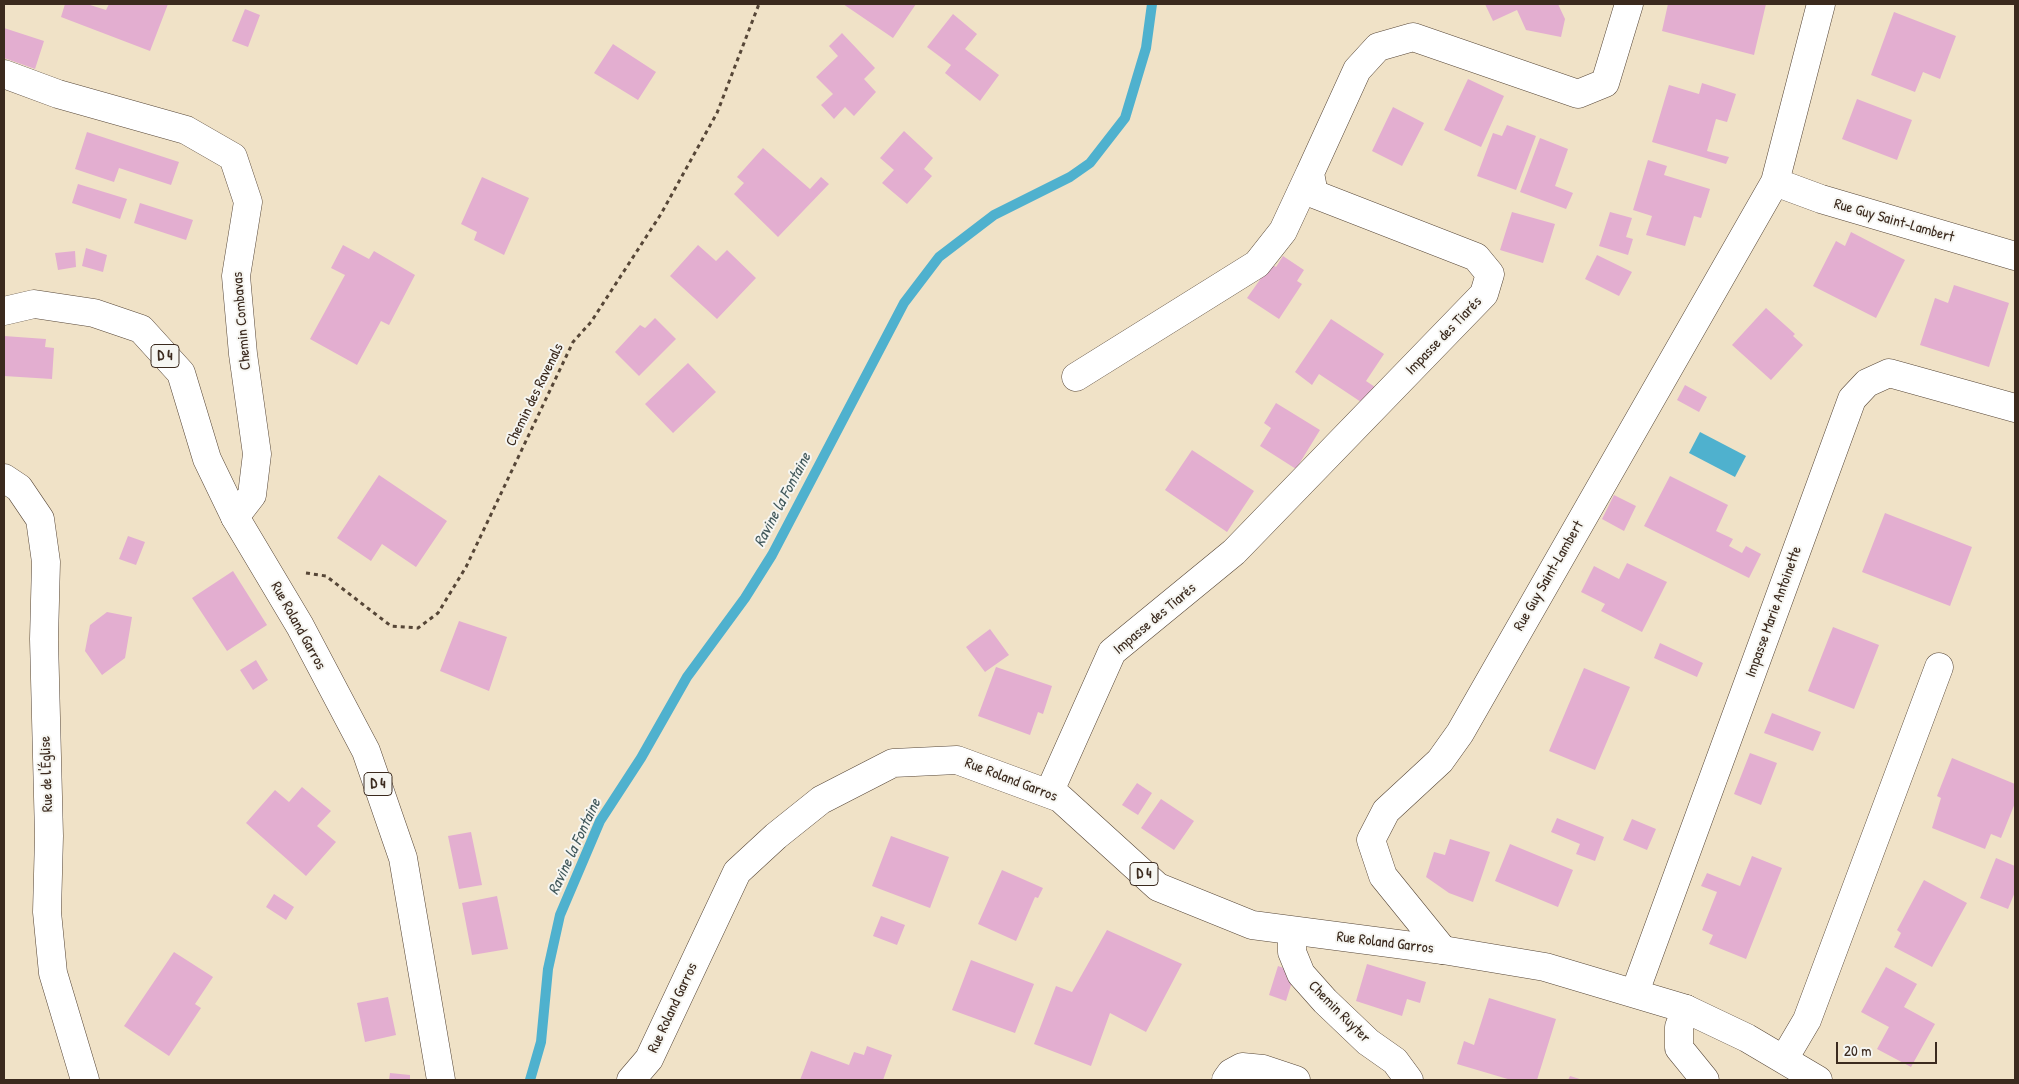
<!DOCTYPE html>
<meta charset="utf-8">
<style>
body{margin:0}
#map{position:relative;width:2019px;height:1084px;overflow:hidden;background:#f0e2c7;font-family:"Patrick Hand",sans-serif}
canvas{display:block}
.frame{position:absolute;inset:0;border:5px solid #3b2a1e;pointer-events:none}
.scale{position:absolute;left:1836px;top:1042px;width:101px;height:22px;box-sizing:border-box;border:2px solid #3b2a1e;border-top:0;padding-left:6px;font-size:15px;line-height:18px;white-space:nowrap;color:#3b2a1e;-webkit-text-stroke:4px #f6f6f2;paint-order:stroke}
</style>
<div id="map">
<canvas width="2019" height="1084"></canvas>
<div class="frame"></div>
<div class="scale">20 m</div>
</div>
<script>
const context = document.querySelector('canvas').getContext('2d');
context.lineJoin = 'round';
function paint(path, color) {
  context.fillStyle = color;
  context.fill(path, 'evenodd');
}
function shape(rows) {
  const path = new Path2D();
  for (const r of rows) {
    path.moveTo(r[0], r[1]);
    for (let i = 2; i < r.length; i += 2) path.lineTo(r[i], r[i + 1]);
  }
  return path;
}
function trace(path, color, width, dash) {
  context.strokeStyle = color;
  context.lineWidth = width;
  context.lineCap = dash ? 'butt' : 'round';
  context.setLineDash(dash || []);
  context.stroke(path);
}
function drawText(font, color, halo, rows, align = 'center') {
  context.font = font + ' "Patrick Hand",sans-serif';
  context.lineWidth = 4;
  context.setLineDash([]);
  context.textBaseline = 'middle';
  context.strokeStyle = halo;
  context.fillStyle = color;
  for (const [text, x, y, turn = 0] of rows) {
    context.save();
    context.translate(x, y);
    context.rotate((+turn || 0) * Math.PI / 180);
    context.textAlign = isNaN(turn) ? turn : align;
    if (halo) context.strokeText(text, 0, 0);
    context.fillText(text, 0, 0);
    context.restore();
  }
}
const water = shape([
 [1700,432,1746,456,1735,477,1689,453]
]);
const stream = shape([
 [530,1080,541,1042,548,969,560,915,600,821,641,758,687,677,745,598,772,555,904,303,939,257,994,215,1070,177,1090,163,1125,118,1146,48,1152,4]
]);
const building = shape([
 [65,4,87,4,106,10,109,4,168,4,150,51,61,17],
 [843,4,916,4,893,38],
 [1485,4,1558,4,1565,19,1561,37,1526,30,1517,10,1493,21],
 [1668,4,1766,4,1754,55,1662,31],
 [245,9,260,15,248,47,232,41],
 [1894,12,1956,36,1940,79,1923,72,1915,92,1871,75],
 [953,14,977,34,965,49,999,75,980,101,945,73,951,65,927,47],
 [4,28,44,41,35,69,4,58],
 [842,33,875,68,864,79,876,92,854,116,845,107,834,119,821,105,833,94,816,77,838,56,829,46],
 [613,44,656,72,638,100,594,73],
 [1468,79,1504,96,1481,147,1444,130],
 [1702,83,1736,94,1727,122,1716,119,1707,151,1729,157,1726,164,1652,142,1669,85,1699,94],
 [1857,99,1912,120,1897,160,1842,139],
 [1393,107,1424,123,1402,166,1372,151],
 [1507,125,1536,136,1516,190,1477,176,1493,133,1502,136],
 [904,131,933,158,924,169,932,176,907,204,882,183,894,170,880,158],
 [87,132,179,162,171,185,119,168,114,182,75,169],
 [1540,138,1568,149,1555,186,1573,193,1566,209,1520,192],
 [763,148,810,189,821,177,829,184,778,237,734,194,744,183,737,177],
 [1648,160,1667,166,1664,175,1710,189,1701,218,1694,216,1685,246,1646,235,1652,216,1633,210],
 [482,177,529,198,504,255,474,240,477,232,461,224],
 [78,184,127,199,120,219,72,203],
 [140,203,193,220,186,240,134,223],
 [1512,212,1555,224,1543,263,1500,250],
 [1610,212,1632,218,1626,237,1633,239,1628,255,1599,246],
 [1851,232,1905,260,1876,318,1813,286,1836,241,1845,246],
 [343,245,369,259,374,251,415,275,389,325,381,321,357,365,310,339,345,275,331,268],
 [698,245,716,261,727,250,756,278,717,319,670,276],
 [86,248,107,255,103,272,82,266],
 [75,251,76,267,58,270,55,253],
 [1597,255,1632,272,1619,296,1585,279],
 [1283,256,1304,270,1297,281,1302,284,1279,319,1247,298,1271,264,1276,267],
 [1954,285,2009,303,1989,367,1920,345,1935,298,1948,303],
 [1766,308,1795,334,1793,336,1803,345,1771,380,1732,345],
 [655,318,676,339,639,376,615,352,640,325,645,328],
 [1331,319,1384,354,1366,381,1378,389,1367,406,1319,374,1312,385,1295,372],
 [4,336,46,339,45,347,54,348,52,379,4,376],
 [688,363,716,392,673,433,645,404],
 [1685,385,1707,397,1699,412,1677,400],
 [1276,403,1320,430,1296,469,1260,446,1271,428,1264,423],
 [1192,450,1254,491,1227,532,1165,490],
 [379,475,447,521,416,567,382,544,371,561,337,538],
 [1670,476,1728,505,1716,531,1733,539,1729,546,1742,553,1746,546,1761,554,1749,578,1644,526],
 [1614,495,1636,506,1624,531,1602,519],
 [1885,513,1972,547,1950,606,1862,572],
 [128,536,145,542,136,565,119,559],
 [1627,563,1667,582,1642,632,1601,611,1605,604,1581,592,1594,566,1619,579],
 [233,571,267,625,227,651,192,598],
 [107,612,132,617,125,658,102,675,85,651,90,625],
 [459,621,507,637,489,691,440,671],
 [1833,627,1879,645,1854,709,1808,691],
 [990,629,1009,655,985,672,966,647],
 [1660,643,1703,663,1697,677,1654,658],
 [256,660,268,680,253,690,240,670],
 [996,667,1052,686,1043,714,1038,712,1030,735,978,716],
 [1584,668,1630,687,1595,770,1549,751],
 [1772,713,1821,732,1813,751,1764,733],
 [1750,753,1777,763,1761,805,1734,794],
 [1952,758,2015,784,2015,803,2001,838,1991,834,1985,849,1932,828,1941,798,1937,796],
 [1137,783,1152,793,1138,815,1122,805],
 [302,787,331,811,317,826,336,842,306,876,246,823,275,790,289,802],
 [1161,799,1194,821,1174,850,1141,828],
 [1557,818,1604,837,1595,861,1576,854,1580,844,1551,832],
 [1632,819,1656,829,1647,850,1623,840],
 [471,832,482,885,459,889,448,836],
 [891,836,949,857,930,908,872,886],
 [1450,839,1490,852,1473,902,1449,893,1426,877,1434,852,1445,855],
 [1510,844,1573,870,1558,907,1495,881],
 [1752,856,1782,868,1746,959,1709,944,1713,935,1702,930,1717,892,1701,886,1707,873,1740,886],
 [1996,858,2015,866,2015,892,2008,909,1980,898],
 [1002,870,1043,888,1038,898,1035,897,1016,941,978,924],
 [1924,880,1967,903,1932,967,1894,947,1901,933,1897,930],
 [274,894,294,907,286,920,266,907],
 [497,896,508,949,472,955,462,903],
 [881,916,905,925,897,945,873,936],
 [1107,930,1182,964,1146,1032,1110,1013,1091,1066,1034,1044,1056,986,1072,992],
 [174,952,213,977,195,1004,201,1008,169,1056,124,1026],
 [971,960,1034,984,1015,1033,952,1010],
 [1367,964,1426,982,1420,1003,1407,999,1402,1016,1356,1001],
 [1278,966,1295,972,1286,1001,1269,995],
 [1886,967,1917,984,1904,1007,1935,1024,1911,1067,1877,1049,1889,1027,1861,1012],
 [388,997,396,1035,365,1042,357,1003],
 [1489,998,1556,1019,1537,1080,1511,1080,1457,1064,1464,1041,1474,1045],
 [867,1046,892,1055,883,1080,800,1080,811,1051,849,1065,854,1052,864,1055],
 [390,1073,410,1075,410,1080,389,1080],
 [1570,1076,1583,1080,1568,1080]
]);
const path = shape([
 [306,573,326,576,391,626,418,628,438,613,466,567,573,342,591,322,661,214,717,113,759,4]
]);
const minor = shape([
 [4,74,58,94,186,130,233,157,248,202,236,276,243,354,257,454,252,495,235,517],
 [1775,182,1821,199,2015,256],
 [1076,377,1257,264,1283,231,1310,173],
 [4,478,19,488,40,519,46,562,44,639,49,836,47,912,53,973,85,1080],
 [1049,793,1112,652,1234,552,1484,294,1490,274,1476,257,1314,194,1310,173,1357,70,1378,47,1413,37,1578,94,1605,83,1629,4],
 [1292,931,1292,952,1301,974,1325,1001,1368,1042,1395,1061,1409,1080],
 [1443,950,1383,876,1371,840,1386,811,1440,761,1460,733,1775,182,1821,4],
 [1635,992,1852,399,1867,383,1889,373,2015,408],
 [1686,1009,1679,1027,1679,1048,1705,1080],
 [1784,1059,1807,1020,1939,667],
 [1226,1080,1231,1073,1242,1067,1263,1069,1296,1080]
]);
const major = shape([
 [4,311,34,304,94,313,141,329,181,373,207,459,235,517,300,626,366,751,403,858,441,1080],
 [631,1080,649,1059,737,872,776,836,821,800,893,763,957,760,1060,798,1158,887,1252,925,1443,950,1545,967,1686,1009,1747,1038,1818,1080]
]);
const shields = [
 [165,356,28],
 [378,784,28],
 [1144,874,28]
];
const shieldNames = [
 ["D 4",165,356],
 ["D 4",378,784],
 ["D 4",1144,874]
];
const streetNames = [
 ["Rue Guy Saint-Lambert",1894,221,16],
 ["Chemin Combavas",242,321,-95],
 ["Impasse des Tiarés",1444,336,-46],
 ["Chemin des Ravenals",535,395,-64],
 ["Rue Guy Saint-Lambert",1549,576,-60],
 ["Impasse Marie Antoinette",1774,612,-70],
 ["Impasse des Tiarés",1155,619,-40],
 ["Rue Roland Garros",298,626,61],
 ["Rue de l'Église",47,774,-92],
 ["Rue Roland Garros",1011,780,21],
 ["Rue Roland Garros",1385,943,7],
 ["Rue Roland Garros",673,1008,-65],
 ["Chemin Ruyter",1339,1012,45]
];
const waterNames = [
 ["Ravine la Fontaine",783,500,-62],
 ["Ravine la Fontaine",575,847,-65]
];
paint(water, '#4fb1ce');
trace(stream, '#4fb1ce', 10);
paint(building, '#e3aed0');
trace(minor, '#564637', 29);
trace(major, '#564637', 29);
trace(path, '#564637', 3, [4, 4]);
trace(minor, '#fff', 28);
trace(major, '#fff', 28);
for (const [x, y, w] of shields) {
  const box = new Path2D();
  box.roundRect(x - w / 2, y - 11.5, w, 23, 4);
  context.fillStyle = '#f6f6f2';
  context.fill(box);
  trace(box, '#3b2a1e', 1);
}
drawText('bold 14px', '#3b2a1e', null, shieldNames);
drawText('15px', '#3b2a1e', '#f6f6f2', streetNames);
drawText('italic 16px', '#42595c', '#f6f6f2', waterNames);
</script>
